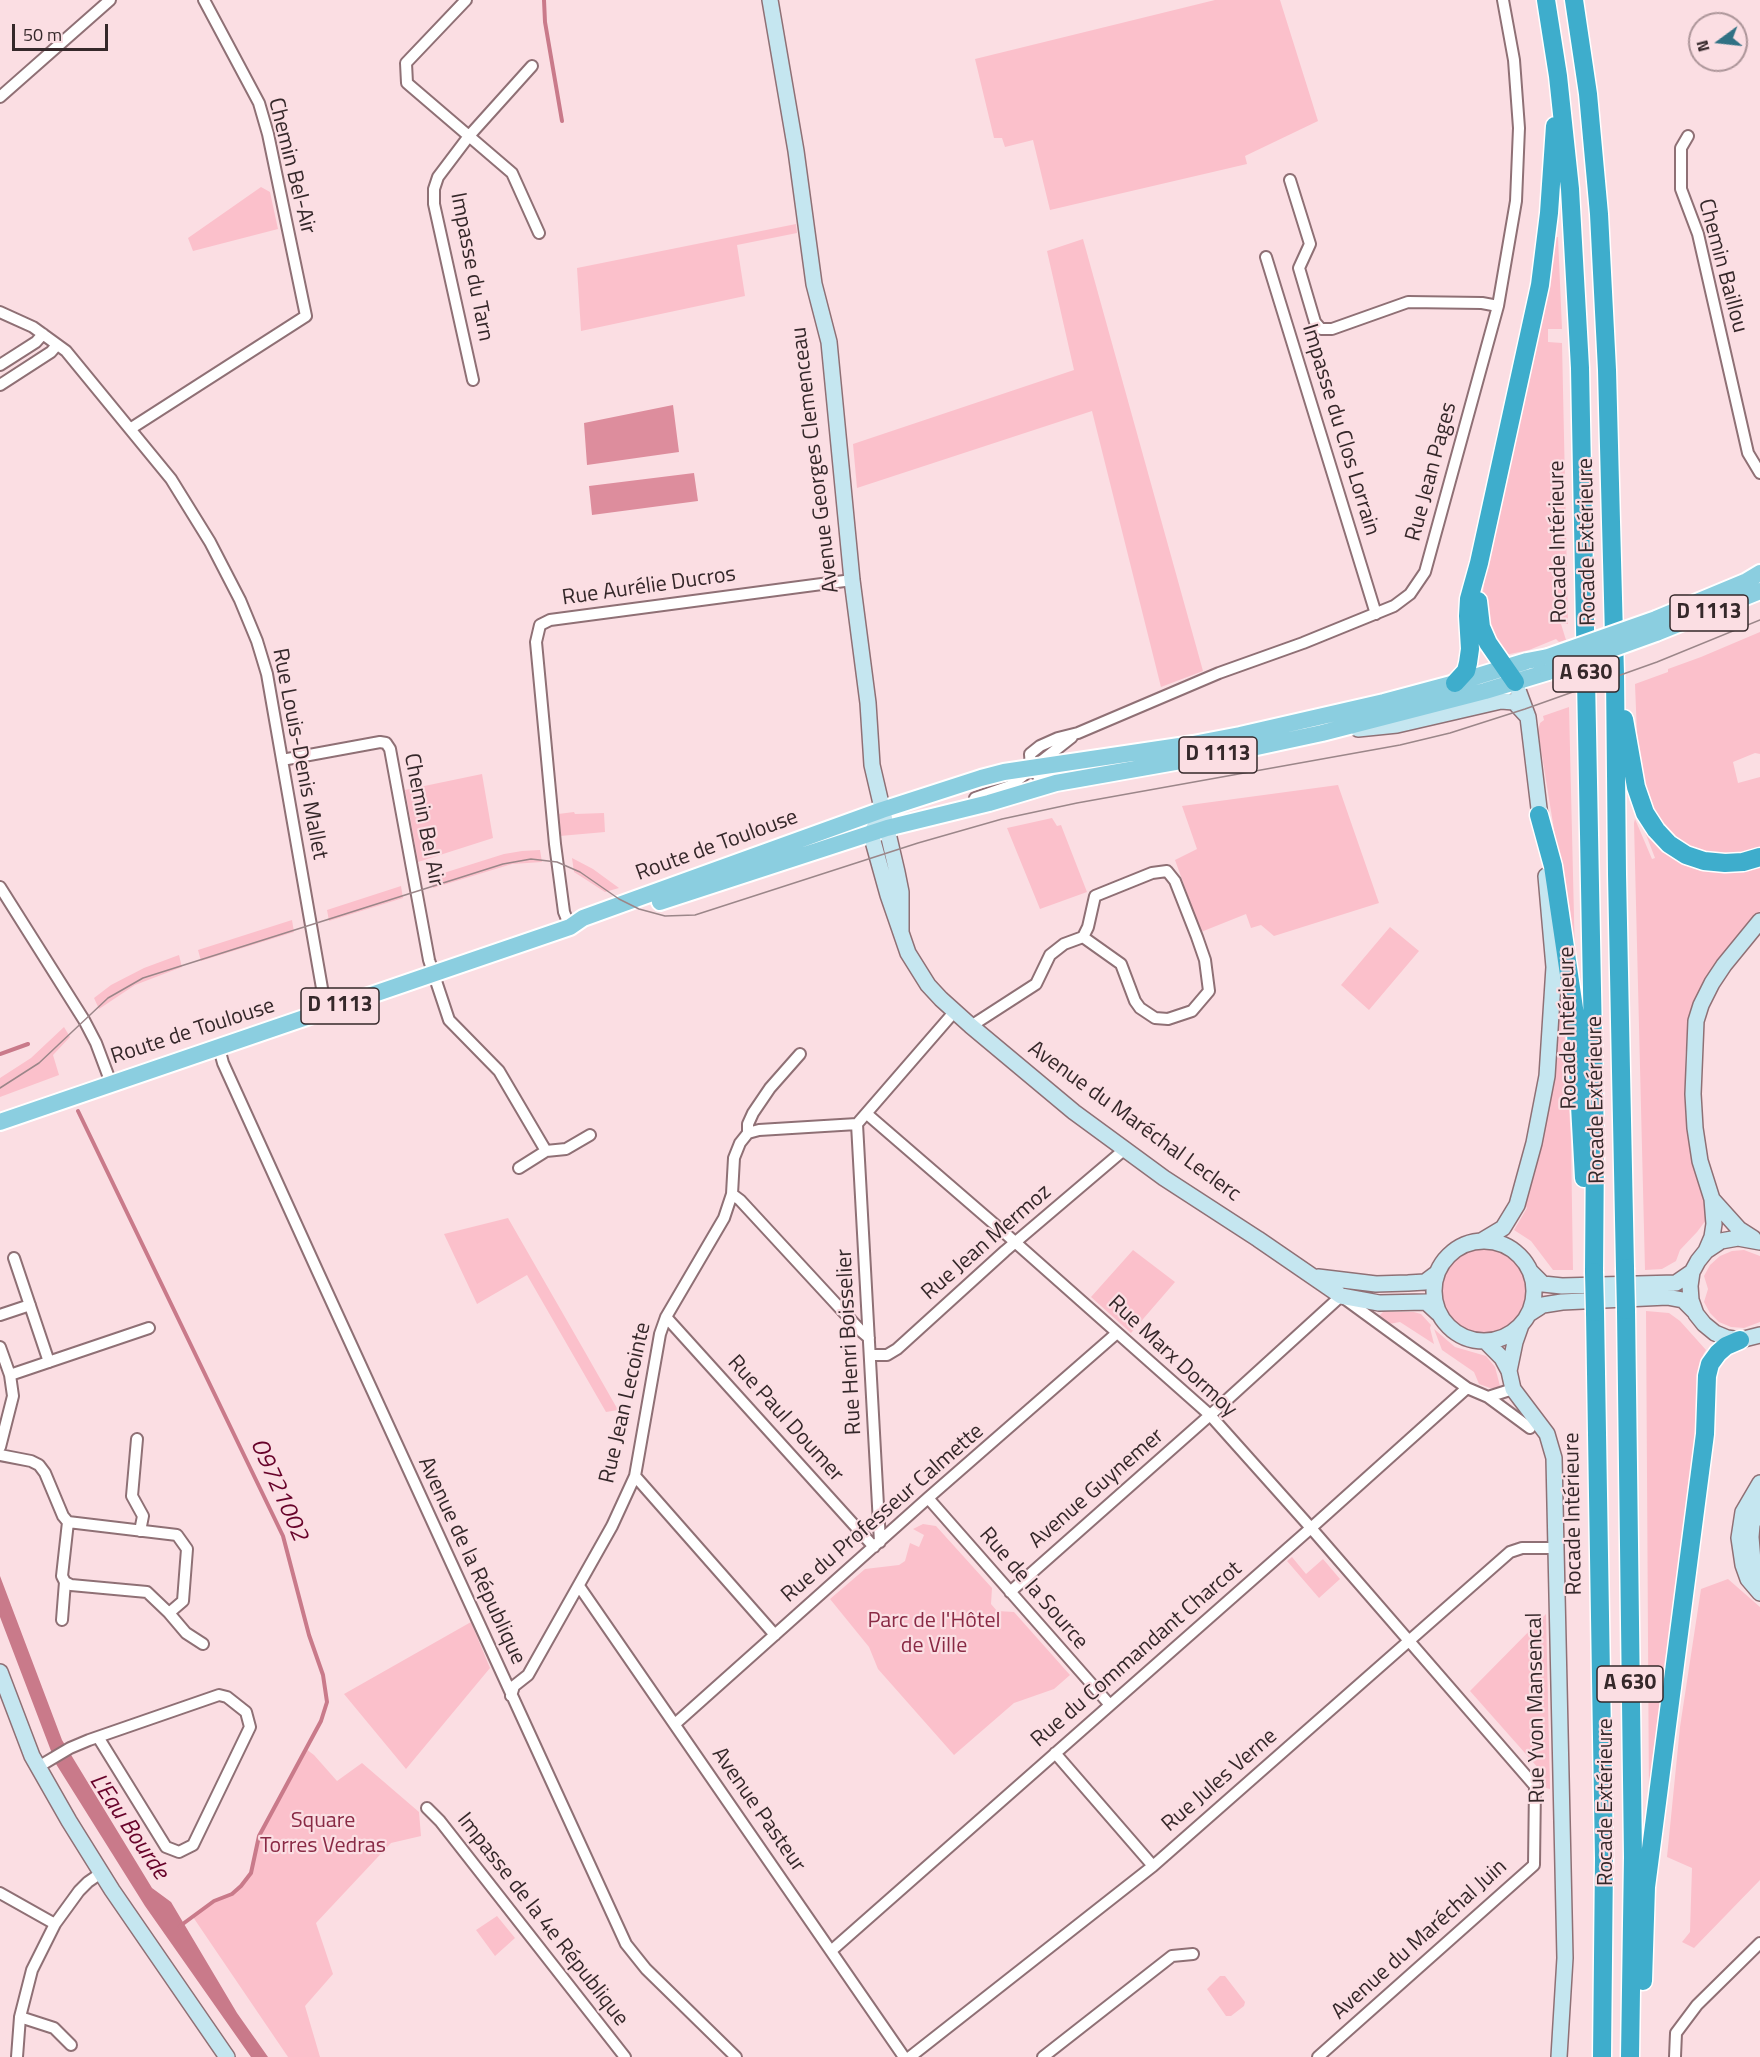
<!DOCTYPE html>
<meta charset="utf-8">
<style>
body{margin:0}
#map{position:relative;width:1760px;height:2057px;overflow:hidden;background:#fbdee3;font-family:"Titillium Web",sans-serif}
canvas{display:block}
.north{position:absolute;left:1688px;top:12px;width:60px;height:60px;box-sizing:border-box;background:#fbdee3;border:2px solid #ac9599;border-radius:50%;rotate:255deg;font-size:16px;font-weight:700;line-height:24px;text-align:center;color:#35282a}
.north::after{content:'';display:block;margin:auto;width:21px;height:27px;background:#307184;clip-path:polygon(50% 0,100% 100%,50% 72%,0 100%)}
.scale{position:absolute;left:12px;top:24px;width:96px;height:27px;box-sizing:border-box;border:3px solid #35282a;border-top:0;padding-left:8px;font-size:18px;line-height:21px;white-space:nowrap;color:#35282a;-webkit-text-stroke:4px #fbdee3;paint-order:stroke}
</style>
<div id="map">
<canvas width="1760" height="2057"></canvas>
<div class="north">N</div>
<div class="scale">50 m</div>
</div>
<script>
const context = document.querySelector('canvas').getContext('2d');
context.lineJoin = 'round';
function paint(path, color) {
  context.fillStyle = color;
  context.fill(path, 'evenodd');
}
function shape(rows) {
  const path = new Path2D();
  for (const r of rows) {
    if (r.length === 3) {
      path.moveTo(r[0] + r[2], r[1]);
      path.arc(r[0], r[1], r[2], 0, 2 * Math.PI);
      continue;
    }
    path.moveTo(r[0], r[1]);
    for (let i = 2; i < r.length; i += 2) path.lineTo(r[i], r[i + 1]);
  }
  return path;
}
function trace(path, color, width, dash) {
  context.strokeStyle = color;
  context.lineWidth = width;
  context.lineCap = dash ? 'butt' : 'round';
  context.setLineDash(dash || []);
  context.stroke(path);
}
function drawText(font, color, halo, rows, align = 'center') {
  context.font = font + ' "Titillium Web",sans-serif';
  context.lineWidth = 4.5;
  context.setLineDash([]);
  context.textBaseline = 'middle';
  context.strokeStyle = halo;
  context.fillStyle = color;
  for (const [text, x, y, turn = 0] of rows) {
    context.save();
    context.translate(x, y);
    context.rotate((+turn || 0) * Math.PI / 180);
    context.textAlign = isNaN(turn) ? turn : align;
    if (halo) context.strokeText(text, 0, 0);
    context.fillText(text, 0, 0);
    context.restore();
  }
}
const green = shape([
 [1215,0,1280,0,1318,121,1245,156,1247,164,1050,210,1033,140,1005,147,1002,138,994,138,975,59],
 [261,187,270,192,278,229,193,251,188,238],
 [796,224,797,233,737,245,745,296,581,331,577,268],
 [1555,237,1558,237,1562,329,1548,329,1548,342,1562,343,1568,624,1561,624,1566,640,1559,642,1556,639,1529,650,1505,655,1495,640,1484,611,1483,593,1485,573],
 [1083,239,1203,671,1161,687,1092,411,857,488,853,444,1074,370,1047,251],
 [1760,632,1760,754,1755,753,1733,762,1738,783,1760,777,1760,848,1743,854,1721,856,1703,853,1686,845,1673,835,1661,822,1650,805,1638,760,1635,684,1668,672,1668,669,1701,657],
 [1569,707,1575,959,1538,731,1540,723,1544,720,1543,716],
 [482,774,493,838,418,862,405,790],
 [1338,785,1379,903,1274,936,1261,925,1251,928,1246,914,1201,932,1175,860,1197,849,1182,806],
 [574,812,575,814,604,813,605,832,560,836,558,814],
 [1052,818,1057,826,1061,825,1087,892,1040,909,1007,828],
 [1635,819,1652,859,1655,858,1640,819,1658,844,1760,864,1760,911,1707,978,1690,1013,1685,1057,1688,1132,1691,1158,1709,1216,1697,1232,1680,1250,1676,1261,1662,1269,1645,1270,1634,823],
 [540,850,542,862,512,864,433,888,431,877,504,854,522,851],
 [572,858,593,869,619,888,605,892,574,872],
 [401,886,403,898,329,921,327,910],
 [292,920,294,932,201,961,198,950],
 [1390,927,1419,951,1369,1010,1341,985],
 [179,955,182,967,135,985,99,1009,94,998,111,985,144,968],
 [1557,965,1563,986,1566,1018,1564,1022,1571,1141,1573,1270,1553,1270,1531,1241,1514,1230,1527,1208,1525,1205,1555,1076],
 [64,1027,70,1037,53,1055,59,1075,0,1097,0,1078,31,1058],
 [508,1218,585,1352,618,1410,606,1412,527,1275,477,1304,444,1234],
 [1484,1292,43],
 [1133,1250,1175,1282,1131,1333,1091,1297],
 [1744,1250,1760,1256,1760,1322,1744,1328,1731,1327,1719,1322,1710,1313,1704,1302,1708,1289,1704,1276,1710,1265,1720,1256,1732,1251],
 [1646,1311,1669,1313,1680,1321,1706,1350,1703,1355,1705,1357,1699,1439,1649,1803],
 [1383,1312,1414,1312,1421,1314,1431,1325,1430,1328,1434,1344,1400,1322,1389,1324,1379,1316],
 [1434,1329,1455,1347,1486,1356,1495,1367,1500,1386,1496,1388,1490,1388,1479,1384,1474,1372,1442,1350],
 [923,1524,936,1526,992,1588,991,1604,997,1611,1014,1612,1070,1675,1054,1689,1014,1703,954,1755,878,1669,869,1647,830,1599,865,1569,899,1565,905,1561,910,1543,919,1547,924,1535,913,1529],
 [1292,1557,1306,1574,1323,1559,1340,1579,1319,1598,1287,1561],
 [1728,1579,1760,1607,1760,1880,1694,1948,1682,1942,1690,1932,1692,1868,1667,1857,1680,1727,1701,1589],
 [1546,1614,1550,1789,1546,1788,1540,1770,1470,1691],
 [471,1622,490,1668,406,1769,344,1694],
 [306,1749,314,1755,337,1781,362,1763,419,1812,421,1836,391,1843,316,1923,333,1974,305,2006,320,2057,288,2057,193,1917,214,1901,232,1894,241,1886,251,1873,259,1836],
 [497,1916,515,1938,495,1956,476,1930],
 [1220,1976,1225,1976,1245,2002,1244,2006,1231,2016,1226,2016,1207,1989]
]);
const forest = shape([
 [673,405,679,452,587,465,584,423],
 [694,473,698,501,592,515,589,486]
]);
const water = shape([
 [0,1576,62,1740,152,1888,171,1902,237,2013,268,2057,251,2057,145,1906,56,1764,0,1617]
]);
const stream = shape([
 [544,0,545,22,562,121],
 [0,1054,28,1044],
 [78,1111,283,1536,309,1635,323,1675,327,1702,321,1721,259,1836,251,1873,241,1886,232,1894,214,1901,180,1926]
]);
const street = shape([
 [466,0,406,63,407,83,512,173,539,233],
 [0,97,110,0],
 [1688,136,1681,148,1681,189,1698,234,1748,453,1760,473],
 [1290,180,1310,244,1299,268,1315,322,1321,329,1332,329,1408,302,1482,303,1498,306],
 [1266,257,1376,614],
 [0,312,33,327,66,351,171,479,210,542,240,600,257,641,267,674,326,1011],
 [0,365,36,342,43,334],
 [473,380,434,204,434,189,438,177,469,136,532,66],
 [0,385,51,352,57,345],
 [130,429,306,316,268,134,259,103,204,0],
 [282,760,380,742,386,743,390,749,429,960,449,1020,499,1071,546,1151,519,1168],
 [1050,785,1042,781,1031,767,1030,754,1040,746,1058,738,1078,733,1219,673,1303,643,1394,606,1410,594,1425,572,1498,306,1516,201,1519,128,1514,60,1503,0],
 [975,798,1010,786,1072,737],
 [0,887,84,1020,96,1043,111,1083],
 [570,927,564,912,555,844,536,642,540,625,550,620,852,580],
 [971,1026,1036,984,1050,955,1064,944,1083,937,1121,964,1135,1001,1140,1008,1155,1018,1168,1019,1192,1011,1209,991,1205,960,1197,937,1175,881,1167,871,1152,873,1095,896,1088,927,1083,937],
 [219,1048,223,1063,317,1270,626,1944,646,1969,736,2057],
 [867,1114,1007,1235,1210,1415,1311,1528,1535,1786,1534,1865,1318,2057],
 [857,1124,880,1542],
 [748,1133,759,1130,857,1124,955,1011],
 [546,1151,566,1149,590,1135],
 [732,1194,740,1200,862,1332,869,1338],
 [14,1258,49,1362],
 [0,1315,30,1305],
 [666,1317,874,1547],
 [0,1347,10,1375],
 [870,1355,887,1355,897,1349,1005,1251,1125,1149],
 [1488,1397,1513,1389],
 [137,1439,132,1496,143,1516,140,1531],
 [0,1447,13,1396,10,1375,149,1328],
 [0,1455,31,1461,39,1465,45,1473,63,1516,68,1522,177,1535,187,1549,183,1601,169,1613],
 [635,1476,775,1635],
 [928,1498,1110,1705],
 [68,1522,62,1576,65,1582,71,1585,147,1592,169,1613,186,1633,203,1644],
 [579,1586,904,2057],
 [1010,1592,1218,1408,1341,1296,1467,1388,1488,1397,1530,1428],
 [62,1620,65,1582],
 [511,1696,514,1686,528,1675,612,1526,635,1476,660,1334,666,1317,724,1218,732,1194,734,1158,740,1143,748,1133,748,1124,753,1113,770,1088,800,1054],
 [675,1724,928,1498,1117,1333],
 [1055,1753,1153,1866],
 [38,1767,70,1748,89,1740,219,1695,227,1697,246,1712,250,1727,193,1845,179,1852,166,1847,98,1737],
 [427,1808,440,1821,625,2057],
 [0,1893,55,1924],
 [831,1951,1311,1528,1467,1388],
 [20,2017,54,2028,71,2045],
 [17,2057,20,2017,32,1970,55,1924,79,1891,88,1882,101,1873],
 [910,2057,1153,1866,1510,1552,1522,1548,1556,1548],
 [1043,2057,1172,1956,1193,1954],
 [1675,2057,1676,2033,1697,2005,1760,1943]
]);
const secondary = shape([
 [770,0,796,151,814,284,829,342,852,580,868,703,872,765,897,872,901,892,901,932],
 [1523,676,1515,682,1528,717,1541,825],
 [1358,729,1397,725,1501,701,1514,702,1526,715],
 [876,824,871,834,888,895,908,953,928,985,941,999,971,1026,1074,1112,1164,1178,1258,1239,1341,1296,1379,1303,1426,1302,1438,1313],
 [1712,1199,1739,1229,1753,1238],
 [1483,1240,1503,1228,1517,1205,1534,1143,1547,1076,1554,967,1546,876],
 [1484,1291,50],
 [1760,1242,1738,1238,1721,1241,1706,1251,1698,1261,1692,1272,1690,1286,1691,1300,1696,1314,1704,1324,1715,1333,1727,1338,1740,1340,1760,1335],
 [1706,1251,1712,1237,1714,1224,1712,1199,1700,1161,1695,1128,1693,1094,1696,1021,1701,1005,1712,983,1724,965,1760,921],
 [1531,1272,1543,1284,1562,1286,1676,1283,1692,1272],
 [1318,1277,1376,1284,1408,1283,1425,1282,1437,1273],
 [1529,1314,1543,1305,1562,1302,1667,1297,1683,1300,1694,1311],
 [1486,1342,1502,1358,1509,1371,1513,1389,1547,1434,1554,1458,1565,1958,1559,2057],
 [1509,1371,1515,1342,1521,1325],
 [1760,1483,1743,1512,1739,1538,1743,1565,1748,1579,1760,1593],
 [1760,1501,1752,1525,1751,1537,1753,1561,1760,1581],
 [0,1672,32,1756,69,1821,112,1890,227,2057]
]);
const primary = shape([
 [1656,619,1745,582,1760,573],
 [1656,633,1760,591],
 [660,902,887,828,989,803,1056,783,1243,750,1322,733,1485,691,1548,672],
 [0,1122,570,927,583,918,882,810,981,778,1004,772,1193,744,1240,735,1384,702,1455,683,1527,661,1548,657]
]);
const highway = shape([
 [1546,0,1558,76,1570,189,1580,368,1595,1144,1594,1272],
 [1574,0,1588,94,1599,214,1607,370,1615,674,1617,874,1625,1268],
 [1478,601,1481,627,1488,643,1515,682],
 [1455,683,1466,671,1468,663,1470,649,1468,616,1469,599,1479,563,1540,285,1549,213,1555,126],
 [1624,719,1636,787,1645,813,1656,830,1669,844,1686,855,1704,861,1725,863,1743,862,1760,857],
 [1539,815,1553,866,1575,1015,1584,1178],
 [1626,1310,1633,1857,1630,2057],
 [1595,1312,1604,1859,1602,2057],
 [1643,1981,1646,1887,1705,1434,1707,1376,1710,1364,1718,1353,1726,1346,1740,1340]
]);
const tram = shape([
 [0,1088,39,1063,108,998,143,978,503,864,531,859,557,862,580,872,619,899,639,909,665,916,695,915,918,843,1002,819,1077,803,1400,745,1450,733,1525,709,1657,662,1760,620]
]);
const primaryBridge = shape([
 [1548,657,1656,619],
 [1548,672,1656,633]
]);
const highwayBridge = shape([
 [1625,1268,1626,1310],
 [1594,1272,1595,1312]
]);
const shields = [
 [1709,613,78],
 [1586,674,66],
 [1218,755,78],
 [340,1006,78],
 [1630,1684,66]
];
const shieldNames = [
 ["D 1113",1709,613],
 ["A 630",1586,674],
 ["D 1113",1218,755],
 ["D 1113",340,1006],
 ["A 630",1630,1684]
];
const streetNames = [
 ["Chemin Bel-Air",291,166,76],
 ["Chemin Baillou",1722,266,75],
 ["Impasse du Tarn",471,267,79],
 ["Impasse du Clos Lorrain",1340,430,73],
 ["Avenue Georges Clemenceau",816,460,-97],
 ["Rue Jean Pages",1432,472,-75],
 ["Rocade Intérieure",1559,542,-91],
 ["Rocade Extérieure",1588,542,-91],
 ["Rue Aurélie Ducros",649,587,-8],
 ["Rue Louis-Denis Mallet",299,754,79],
 ["Chemin Bel Air",423,820,79],
 ["Route de Toulouse",717,846,-20],
 ["Rocade Intérieure",1569,1028,-91],
 ["Route de Toulouse",193,1032,-18],
 ["Rocade Extérieure",1597,1100,-91],
 ["Avenue du Maréchal Leclerc",1134,1122,36],
 ["Rue Jean Mermoz",987,1243,-41],
 ["Rue Henri Boisselier",850,1342,-93],
 ["Rue Marx Dormoy",1172,1357,43],
 ["Rue Jean Lecointe",626,1403,-77],
 ["Rue Paul Doumer",785,1419,48],
 ["Avenue Guynemer",1097,1489,-41],
 ["Rue du Professeur Calmette",883,1514,-41],
 ["Rocade Intérieure",1574,1514,-91],
 ["Avenue de la République",471,1561,65],
 ["Rue de la Source",1033,1589,49],
 ["Rue du Commandant Charcot",1137,1655,-41],
 ["Rue Yvon Mansencal",1537,1708,-91],
 ["Rue Jules Verne",1220,1781,-41],
 ["Rocade Extérieure",1607,1802,-90],
 ["Avenue Pasteur",758,1810,55],
 ["Impasse de la 4e République",542,1920,52],
 ["Avenue du Maréchal Juin",1420,1940,-42]
];
const parkNames = [
 ["Parc de l'Hôtel",934,1622],
 ["de Ville",934,1647],
 ["Square",323,1822],
 ["Torres Vedras",323,1847]
];
const waterNames = [
 ["O9721002",278,1490,66],
 ["L'Eau Bourde",128,1827,56]
];
paint(green, '#fbc0cb');
paint(forest, '#dd8d9d');
paint(water, '#c97a8a');
trace(stream, '#c97a8a', 4);
trace(street, '#8f7075', 14);
trace(secondary, '#8f7075', 18);
trace(primary, '#fff', 20);
trace(highway, '#fff', 21);
trace(street, '#fff', 10);
trace(secondary, '#c5e6f0', 15);
trace(primary, '#8bcee0', 16);
trace(highway, '#3eadcc', 18);
trace(tram, '#9b8689', 1.5);
trace(primaryBridge, '#fff', 20, []);
trace(highwayBridge, '#fff', 21, []);
trace(primaryBridge, '#8bcee0', 16);
trace(highwayBridge, '#3eadcc', 18);
for (const [x, y, w] of shields) {
  const box = new Path2D();
  box.roundRect(x - w / 2, y - 18, w, 36, 4.5);
  context.fillStyle = '#fbdee3';
  context.fill(box);
  trace(box, '#35282a', 1.5);
}
drawText('bold 21px', '#35282a', null, shieldNames);
drawText('22px', '#35282a', '#fbdee3', streetNames);
drawText('22px', '#892a45', '#fbdee3', parkNames);
drawText('italic 24px', '#67032a', '#fbdee3', waterNames);
</script>
